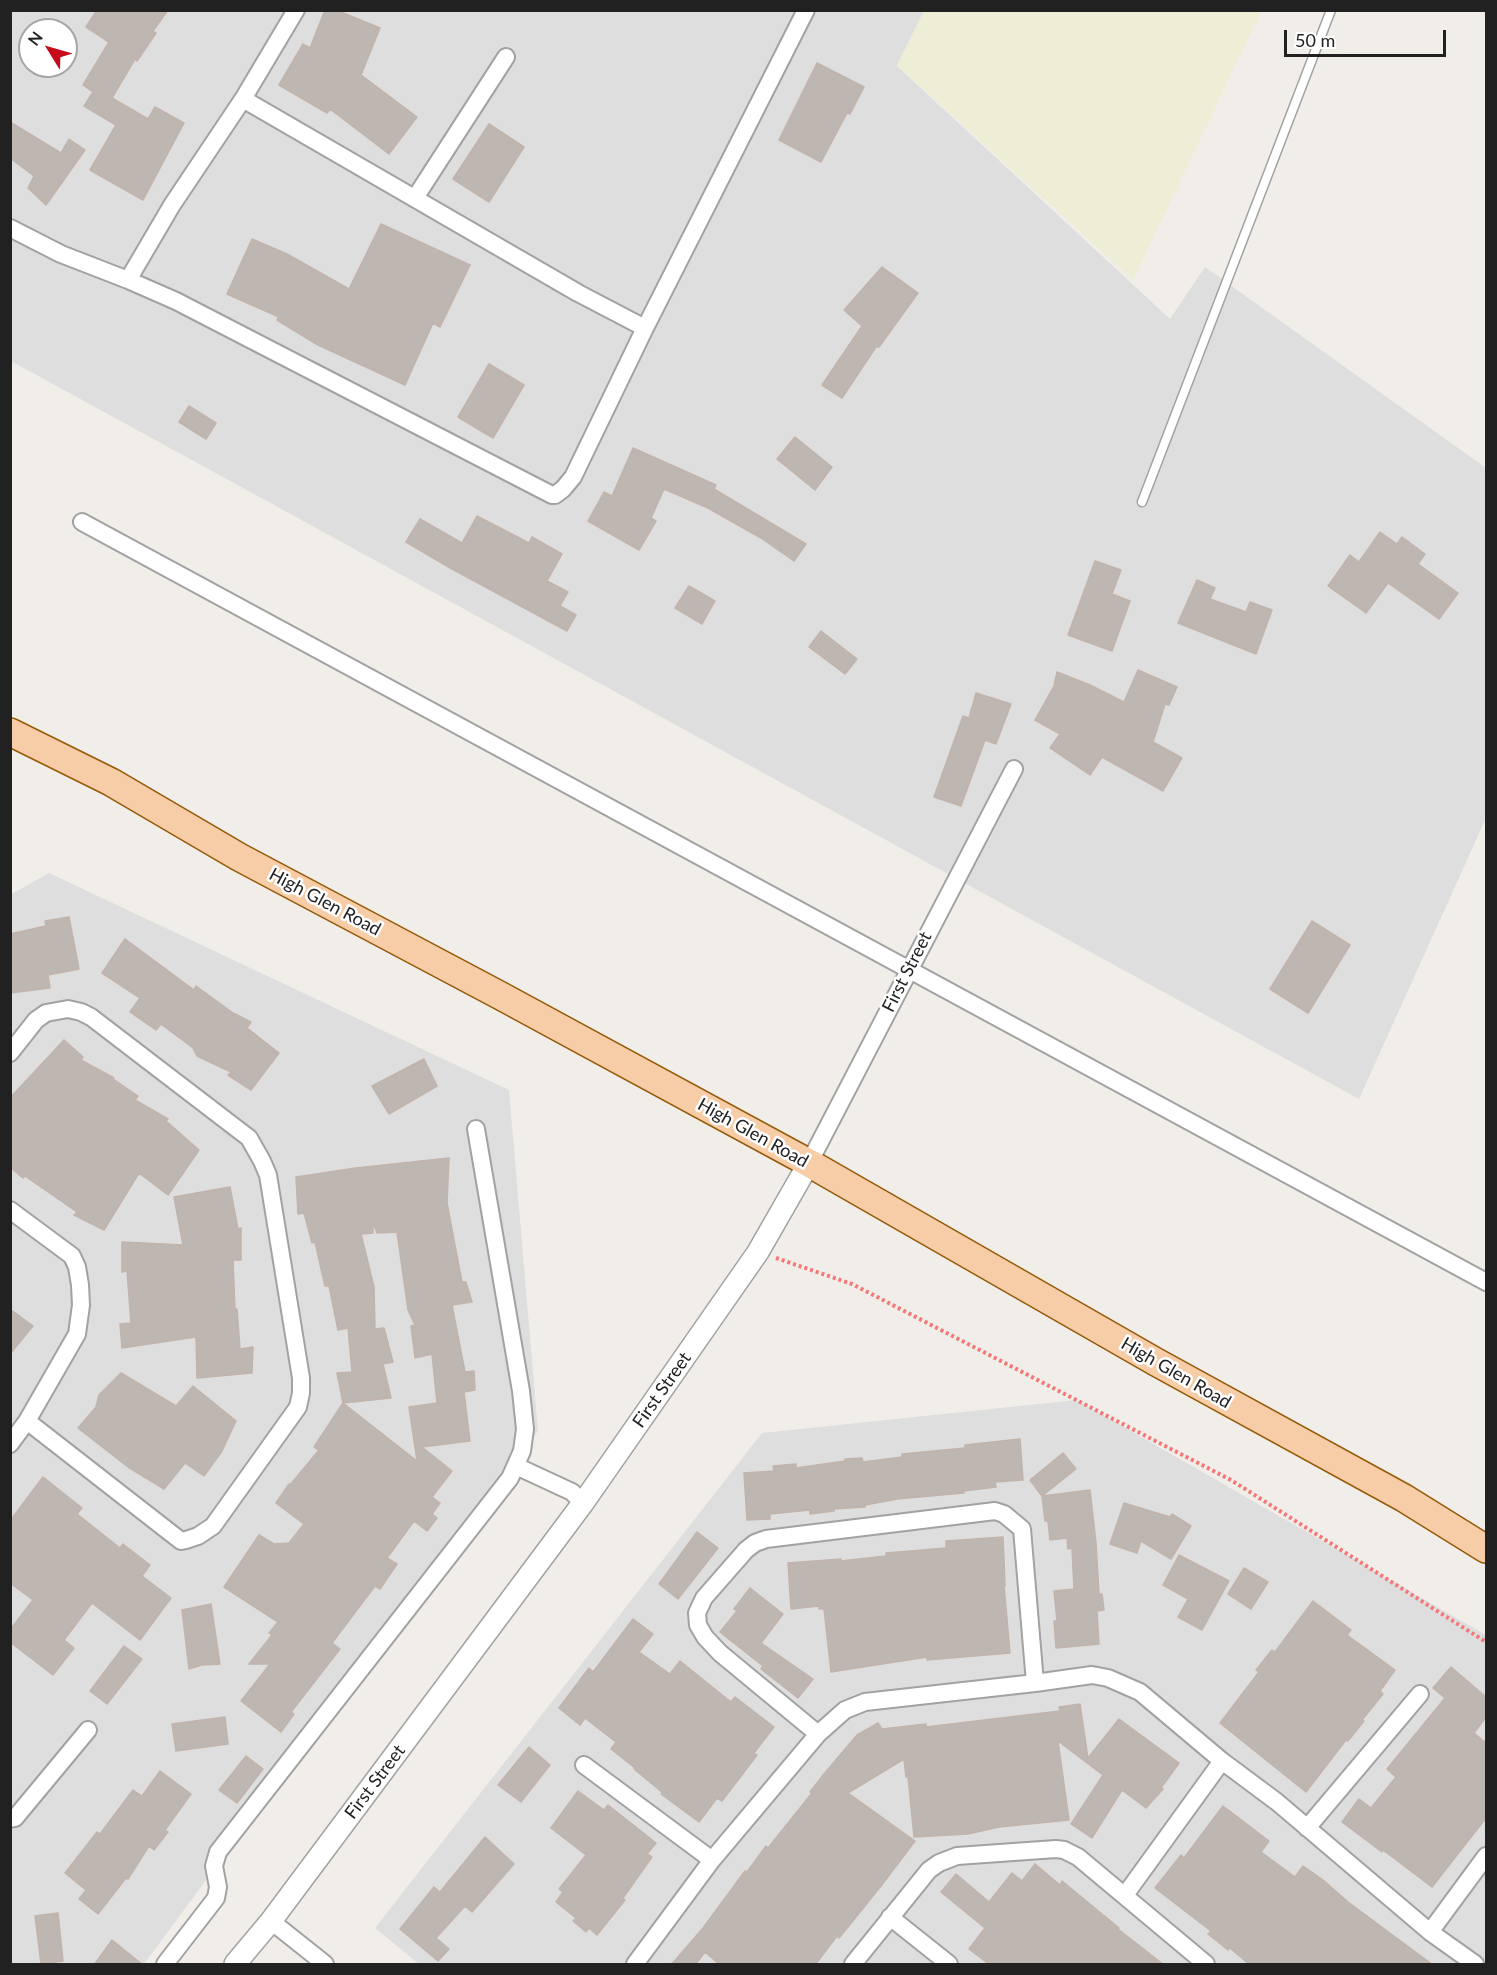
<!DOCTYPE html>
<style>
body{margin:0}
#map{position:relative;width:1497px;height:1975px;overflow:hidden;background:#f1ede8;font-family:Lato,sans-serif}
canvas{display:block}
.frame{position:absolute;inset:0;border:12px solid #212121;pointer-events:none}
.north{position:absolute;left:18px;top:18px;width:60px;height:60px;box-sizing:border-box;background:#fff;border:2px solid #a6a6a6;border-radius:50%;rotate:307deg;font-size:16px;font-weight:700;line-height:24px;text-align:center;color:#212121}
.north::after{content:'';display:block;margin:auto;width:21px;height:27px;background:#c70b1d;clip-path:polygon(50% 0,100% 100%,50% 72%,0 100%)}
.scale{position:absolute;left:1284px;top:30px;width:162px;height:27px;box-sizing:border-box;border:3px solid #212121;border-top:0;padding-left:8px;font-size:18px;line-height:21px;white-space:nowrap;color:#212121;-webkit-text-stroke:4px #fff;paint-order:stroke}
</style>
<div id="map">
<canvas width="1497" height="1975"></canvas>
<div class="frame"></div>
<div class="north">N</div>
<div class="scale">50 m</div>
</div>
<script>
const context = document.querySelector('canvas').getContext('2d');
context.lineJoin = 'round';
function paint(path, color) {
  context.fillStyle = color;
  context.fill(path, 'evenodd');
}
function shape(rows) {
  const path = new Path2D();
  for (const r of rows) {
    path.moveTo(r[0], r[1]);
    for (let i = 2; i < r.length; i += 2) path.lineTo(r[i], r[i + 1]);
  }
  return path;
}
function trace(path, color, width, dash) {
  context.strokeStyle = color;
  context.lineWidth = width;
  context.lineCap = dash ? 'butt' : 'round';
  context.setLineDash(dash || []);
  context.stroke(path);
}
function drawText(font, color, halo, rows, align = 'center') {
  context.font = font + ' Lato,sans-serif';
  context.lineWidth = 5;
  context.setLineDash([]);
  context.textBaseline = 'middle';
  context.strokeStyle = halo;
  context.fillStyle = color;
  for (const [text, x, y, turn = 0] of rows) {
    context.save();
    context.translate(x, y);
    context.rotate((+turn || 0) * Math.PI / 180);
    context.textAlign = isNaN(turn) ? turn : align;
    if (halo) context.strokeText(text, 0, 0);
    context.fillText(text, 0, 0);
    context.restore();
  }
}
const residential = shape([
 [10,11,924,11,897,66,1170,319,1205,267,1486,468,1486,818,1359,1099,11,361],
 [30,30,66,30,66,66,30,66],
 [49,873,509,1090,538,1431,144,1964,11,1964,10,895],
 [1077,1400,1486,1635,1486,1964,419,1964,375,1928,762,1433]
]);
const farmland = shape([
 [924,11,1261,11,1133,280,897,65]
]);
const building = shape([
 [97,10,168,10,153,31,156,33,137,61,135,59,112,98,148,119,155,107,184,123,143,200,90,170,116,125,84,106,93,92,83,85,109,42,86,27,97,10],
 [325,10,336,10,380,28,361,75,417,117,389,154,330,109,327,113,279,85,303,44,310,48,325,10],
 [817,63,864,87,850,114,847,113,821,162,779,140,817,63],
 [10,122,61,153,69,139,85,150,46,205,28,188,34,176,10,158,10,122],
 [489,124,524,147,489,202,453,179,489,124],
 [381,224,470,265,440,327,433,323,405,385,318,345,277,320,279,317,227,294,252,239,287,254,349,289,381,224],
 [882,267,918,293,879,347,876,347,842,398,822,385,862,326,844,310,882,267],
 [489,364,524,385,493,438,458,417,489,364],
 [189,406,216,423,206,439,179,422,189,406],
 [795,437,832,467,815,490,777,459,795,437],
 [633,448,716,485,714,489,806,544,794,561,761,538,708,508,664,489,651,518,656,521,639,550,588,521,604,492,612,496,633,448],
 [477,516,529,543,532,537,562,554,547,581,568,592,560,606,576,615,567,631,452,569,406,542,420,519,462,543,477,516],
 [1380,532,1397,544,1402,537,1425,554,1418,564,1458,593,1439,619,1388,583,1366,613,1328,586,1350,555,1359,562,1380,532],
 [1095,561,1121,570,1112,594,1130,601,1112,651,1068,635,1095,561],
 [1197,580,1215,588,1210,599,1246,612,1250,602,1272,610,1256,654,1178,623,1197,580],
 [689,586,715,601,702,624,675,608,689,586],
 [821,631,857,659,845,674,809,647,821,631],
 [1138,670,1177,687,1169,705,1165,704,1153,742,1182,758,1163,791,1102,757,1090,775,1050,748,1060,734,1035,720,1054,686,1057,672,1090,685,1124,702,1138,670],
 [976,693,1011,704,996,744,985,740,961,806,934,797,963,716,969,718,976,693],
 [69,917,79,969,48,975,50,988,10,993,10,934,46,926,45,921,69,917],
 [1312,921,1350,945,1308,1013,1270,989,1312,921],
 [125,939,194,990,196,986,233,1013,251,1022,247,1028,279,1053,251,1090,228,1075,231,1072,197,1056,193,1048,161,1024,156,1030,130,1012,140,998,102,973,125,939],
 [64,1040,83,1057,81,1060,114,1078,113,1079,138,1096,135,1100,168,1119,166,1121,199,1150,168,1195,139,1173,104,1230,74,1215,77,1212,25,1176,23,1178,10,1167,10,1098,64,1040],
 [424,1059,437,1086,389,1114,372,1086,424,1059],
 [449,1158,447,1203,462,1282,466,1282,472,1302,452,1305,465,1372,474,1371,475,1390,464,1392,470,1441,422,1447,452,1471,432,1497,440,1503,432,1514,437,1518,427,1531,414,1521,387,1558,397,1564,380,1589,375,1586,332,1643,340,1649,291,1712,294,1714,281,1732,241,1701,270,1664,249,1664,272,1635,269,1633,278,1622,224,1587,259,1535,274,1544,289,1543,304,1524,276,1503,289,1484,290,1485,319,1450,314,1447,343,1403,337,1373,352,1372,348,1328,338,1330,329,1286,325,1286,315,1242,312,1243,304,1213,298,1214,296,1177,356,1168,449,1158],
 [373,1222,377,1233,397,1232,408,1310,415,1325,411,1326,415,1358,432,1354,437,1403,409,1407,417,1461,343,1403,391,1398,383,1364,393,1362,384,1328,375,1329,374,1287,361,1234,373,1233,373,1222],
 [230,1187,238,1229,241,1228,241,1260,233,1260,235,1310,237,1309,240,1349,253,1347,252,1373,197,1378,196,1337,122,1348,120,1324,131,1323,127,1271,122,1272,122,1242,183,1245,174,1197,230,1187],
 [10,1309,33,1326,10,1354,10,1309],
 [121,1373,176,1406,193,1386,236,1421,222,1451,204,1476,185,1463,164,1489,128,1467,78,1428,96,1407,99,1395,121,1373],
 [1020,1439,1023,1480,995,1482,996,1487,964,1491,964,1493,897,1499,865,1505,865,1507,834,1509,834,1511,810,1514,810,1510,770,1514,770,1519,747,1520,744,1473,774,1471,773,1466,796,1464,796,1468,845,1461,845,1459,862,1458,863,1462,902,1457,902,1454,965,1448,965,1445,1020,1439],
 [1063,1453,1076,1469,1042,1496,1030,1480,1063,1453],
 [43,1477,82,1508,77,1514,120,1548,123,1544,150,1565,142,1576,171,1598,140,1640,92,1603,64,1640,74,1648,53,1675,10,1642,10,1630,33,1600,10,1583,10,1521,43,1477],
 [1090,1490,1096,1543,1099,1594,1102,1594,1104,1610,1097,1611,1099,1644,1056,1648,1054,1621,1057,1621,1054,1591,1074,1589,1072,1548,1068,1549,1067,1538,1050,1540,1048,1521,1045,1521,1042,1496,1090,1490],
 [1124,1503,1170,1517,1172,1514,1191,1526,1171,1559,1141,1541,1137,1553,1110,1544,1124,1503],
 [697,1532,718,1548,678,1599,659,1584,697,1532],
 [1003,1537,1005,1586,1004,1586,1010,1653,927,1660,927,1657,831,1672,824,1609,819,1609,819,1606,791,1609,788,1563,841,1559,841,1561,886,1556,886,1553,946,1548,946,1541,1003,1537],
 [1179,1555,1229,1581,1202,1630,1178,1617,1188,1599,1163,1585,1179,1555],
 [1244,1568,1268,1582,1251,1609,1228,1594,1244,1568],
 [750,1588,783,1614,761,1643,813,1679,798,1698,761,1669,763,1666,720,1632,737,1611,734,1609,750,1588],
 [1313,1601,1351,1630,1347,1635,1395,1670,1380,1691,1383,1694,1362,1720,1364,1721,1348,1741,1346,1740,1306,1792,1220,1723,1259,1672,1256,1670,1272,1650,1275,1652,1313,1601],
 [211,1604,220,1664,202,1665,189,1669,182,1610,211,1604],
 [633,1619,653,1634,639,1652,670,1674,680,1661,731,1702,735,1697,774,1727,754,1753,757,1755,722,1801,717,1798,699,1822,661,1794,662,1792,634,1769,635,1768,611,1749,616,1742,585,1718,580,1725,559,1708,589,1668,593,1672,633,1619],
 [124,1646,142,1659,107,1704,90,1691,124,1646],
 [1451,1667,1486,1697,1486,1717,1474,1733,1486,1743,1486,1818,1432,1887,1383,1850,1382,1852,1342,1822,1359,1799,1371,1808,1396,1777,1387,1769,1445,1698,1433,1688,1451,1667],
 [1080,1704,1088,1758,1119,1719,1179,1763,1161,1788,1163,1789,1146,1808,1122,1790,1092,1838,1071,1824,1103,1775,1058,1741,1069,1820,999,1827,968,1834,914,1837,908,1777,906,1777,904,1759,848,1793,915,1841,881,1886,839,1938,837,1936,815,1965,720,1965,705,1952,695,1965,671,1965,703,1928,745,1871,747,1872,766,1846,768,1848,812,1793,810,1792,824,1774,857,1735,878,1723,882,1729,926,1724,926,1727,1060,1711,1059,1707,1080,1704],
 [225,1717,228,1744,176,1751,172,1724,225,1717],
 [529,1747,550,1765,521,1802,498,1785,529,1747],
 [246,1756,263,1769,237,1803,219,1790,246,1756],
 [160,1771,191,1794,165,1830,168,1832,154,1850,149,1846,128,1879,126,1878,98,1914,79,1899,86,1890,65,1873,97,1832,100,1834,133,1790,142,1796,160,1771],
 [578,1791,604,1810,608,1805,656,1843,647,1854,652,1857,623,1898,625,1900,597,1935,589,1928,586,1932,573,1921,576,1918,556,1902,563,1892,559,1889,586,1855,551,1828,578,1791],
 [1223,1806,1269,1841,1261,1852,1295,1877,1303,1866,1323,1880,1348,1902,1433,1965,1250,1965,1230,1948,1228,1950,1208,1934,1211,1931,1155,1888,1181,1855,1184,1858,1223,1806],
 [485,1837,514,1864,472,1912,465,1906,436,1938,449,1949,438,1961,400,1929,434,1887,440,1892,485,1837],
 [1035,1864,1060,1885,1062,1881,1119,1928,1118,1929,1164,1965,990,1965,969,1949,985,1928,941,1892,956,1874,989,1902,1012,1873,1022,1881,1035,1864],
 [58,1913,63,1961,41,1964,35,1916,58,1913],
 [112,1940,143,1965,94,1965,112,1940]
]);
const path = shape([
 [776,1258,852,1284,1231,1480,1486,1642]
]);
const service = shape([
 [1142,502,1331,10]
]);
const minor = shape([
 [243,99,578,293,645,328],
 [415,198,506,57],
 [10,228,61,254,128,280,176,301,552,495,555,495,563,489,573,477,645,328,806,10],
 [128,280,172,205,243,99,296,10],
 [82,522,1486,1282],
 [10,1053,36,1020,46,1013,68,1009,81,1012,91,1017,249,1138,262,1161,268,1175,301,1378,301,1393,298,1407,213,1526,198,1536,186,1540,181,1541,27,1421],
 [809,1163,1014,769],
 [10,1210,72,1256,77,1267,80,1285,81,1305,77,1334,27,1421,10,1444],
 [516,1466,572,1492,583,1503],
 [818,1734,720,1653,705,1637,698,1625,697,1613,704,1598,746,1550,755,1543,766,1539,995,1511,1004,1514,1022,1529,1035,1683],
 [584,1765,712,1860],
 [10,1819,15,1818,88,1730],
 [1307,1828,1420,1694],
 [1125,1895,1222,1761],
 [890,1917,949,1964],
 [271,1921,325,1964],
 [1430,1932,1486,1856],
 [165,1964,216,1898,218,1887,214,1866,218,1852,510,1478,522,1451,525,1429,521,1391,476,1129],
 [635,1964,712,1860,818,1734,845,1710,865,1702,1035,1683,1092,1675,1108,1678,1140,1692,1222,1761,1277,1802,1430,1932,1475,1964],
 [853,1964,929,1870,939,1863,957,1856,1056,1849,1064,1850,1078,1857,1206,1964]
]);
const tertiary = shape([
 [235,1964,271,1921,583,1503,758,1252,809,1163]
]);
const primary = shape([
 [10,732,111,782,239,857,501,996,809,1163,1156,1362,1404,1498,1486,1549]
]);
const streetNames = [
 ["High Glen Road",325,902,28],
 ["First Street",907,972,-63],
 ["High Glen Road",753,1133,29],
 ["High Glen Road",1176,1373,30],
 ["First Street",662,1390,-55],
 ["First Street",375,1782,-53]
];
paint(residential, '#dfdede');
paint(farmland, '#eeedd5');
paint(building, '#beb6b1');
trace(building, '#c2b3ab', 1.5);
trace(service, '#a2a2a2', 11);
trace(minor, '#a2a2a2', 20);
trace(tertiary, '#a2a2a2', 24);
trace(primary, '#955908', 30);
trace(path, '#f37877', 4, [3, 3]);
trace(service, '#fff', 8);
trace(minor, '#fff', 16);
trace(tertiary, '#fff', 21);
trace(primary, '#f7cda7', 27);
drawText('18px', '#212121', '#fff', streetNames);
</script>
